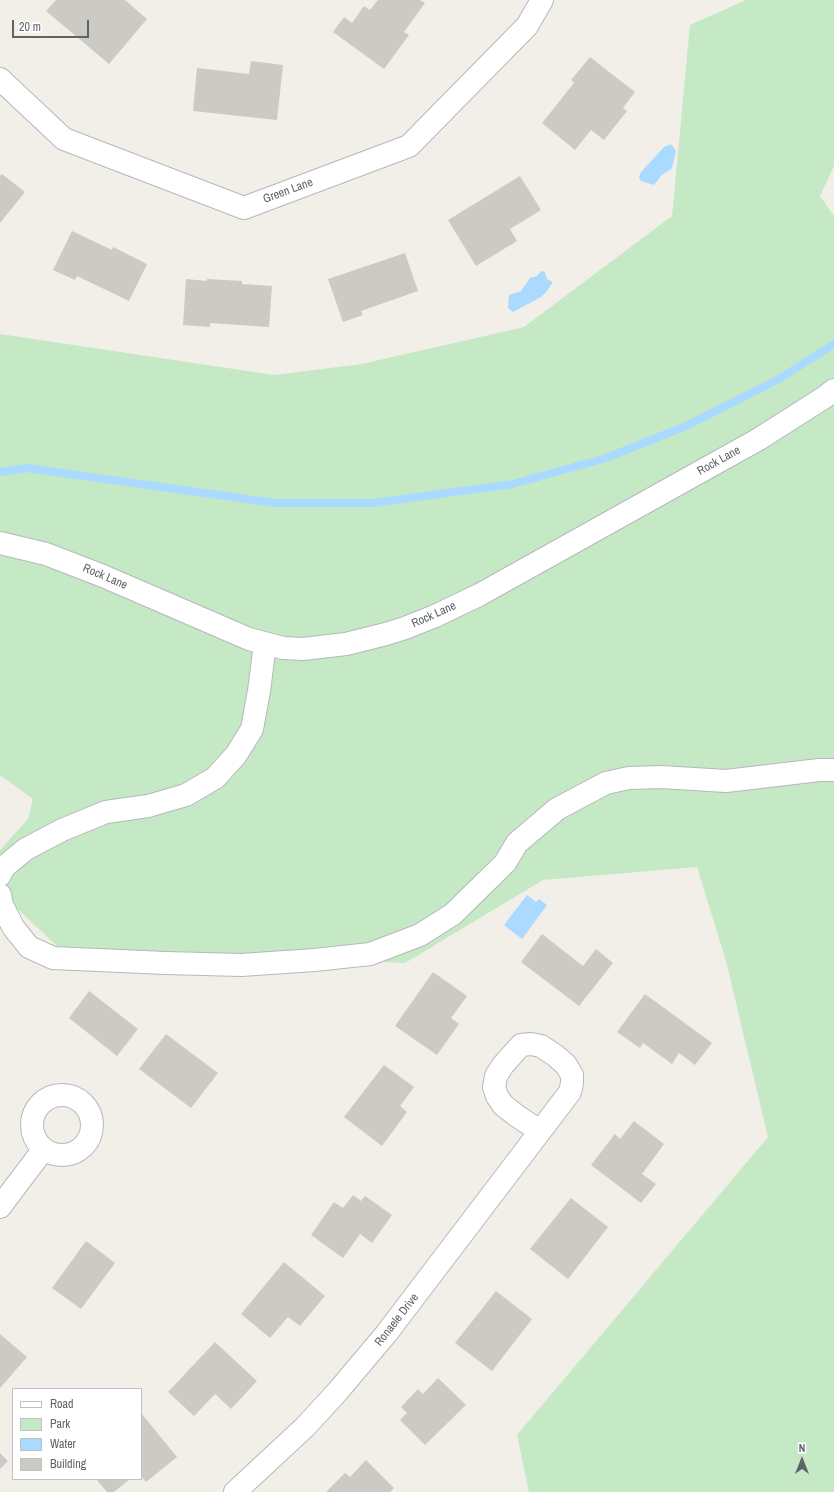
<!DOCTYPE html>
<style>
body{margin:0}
#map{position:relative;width:834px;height:1492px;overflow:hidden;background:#f1efe8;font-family:"Archivo Narrow",sans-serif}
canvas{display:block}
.legend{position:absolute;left:12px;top:1388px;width:130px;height:92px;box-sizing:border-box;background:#fff;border:1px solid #bfc1c3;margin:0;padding:5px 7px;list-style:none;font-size:12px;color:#5f6368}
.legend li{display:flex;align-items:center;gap:8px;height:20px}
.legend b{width:20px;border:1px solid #bfc1c3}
.north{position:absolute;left:782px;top:1440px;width:40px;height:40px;-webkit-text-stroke:3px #fff;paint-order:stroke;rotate:0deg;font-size:11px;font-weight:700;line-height:16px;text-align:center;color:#5f6368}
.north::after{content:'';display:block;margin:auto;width:14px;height:18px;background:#5f6368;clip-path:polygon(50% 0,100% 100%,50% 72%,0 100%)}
.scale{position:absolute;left:12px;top:20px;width:77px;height:18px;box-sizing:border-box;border:2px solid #5f6368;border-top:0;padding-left:5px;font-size:12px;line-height:14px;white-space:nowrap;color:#5f6368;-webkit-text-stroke:3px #fff;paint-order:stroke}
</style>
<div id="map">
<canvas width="834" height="1492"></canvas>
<ul class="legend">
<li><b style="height:5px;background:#fff"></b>Road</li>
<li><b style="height:11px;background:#c5e8c5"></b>Park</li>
<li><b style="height:11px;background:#aadaff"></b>Water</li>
<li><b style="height:11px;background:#cccac5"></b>Building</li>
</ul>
<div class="north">N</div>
<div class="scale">20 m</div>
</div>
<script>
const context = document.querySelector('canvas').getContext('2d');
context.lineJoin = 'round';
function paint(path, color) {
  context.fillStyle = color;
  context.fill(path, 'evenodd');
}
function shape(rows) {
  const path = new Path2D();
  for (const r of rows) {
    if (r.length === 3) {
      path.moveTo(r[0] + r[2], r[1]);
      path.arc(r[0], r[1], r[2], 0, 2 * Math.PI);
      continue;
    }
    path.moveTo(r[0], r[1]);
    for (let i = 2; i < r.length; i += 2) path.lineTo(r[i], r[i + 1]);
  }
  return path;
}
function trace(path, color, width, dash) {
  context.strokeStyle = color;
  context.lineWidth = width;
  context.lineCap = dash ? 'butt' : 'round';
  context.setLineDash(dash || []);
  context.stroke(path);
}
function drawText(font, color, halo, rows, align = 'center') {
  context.font = font + ' "Archivo Narrow",sans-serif';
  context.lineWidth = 3;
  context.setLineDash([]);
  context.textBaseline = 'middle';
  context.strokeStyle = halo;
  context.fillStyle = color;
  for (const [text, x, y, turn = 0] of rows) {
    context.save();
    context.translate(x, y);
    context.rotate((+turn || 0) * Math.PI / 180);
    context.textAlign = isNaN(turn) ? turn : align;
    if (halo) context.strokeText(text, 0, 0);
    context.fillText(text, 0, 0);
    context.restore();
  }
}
const green = shape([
 [746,0,834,0,834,166,820,196,834,216,834,1492,529,1492,517,1435,768,1137,726,961,697,867,543,880,405,963,281,957,61,950,0,892,0,850,28,819,33,799,0,775,0,334,274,375,362,364,524,327,672,216,690,25]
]);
const water = shape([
 [671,144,676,151,672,168,662,175,654,185,641,181,639,177,641,172,664,147],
 [541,271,545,272,547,279,553,282,547,291,541,297,513,312,508,308,509,295,521,291,530,278,537,276],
 [527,895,536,902,539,899,547,905,522,939,504,925]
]);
const stream = shape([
 [0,472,27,468,275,503,373,503,513,484,606,458,686,426,779,379,834,344]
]);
const building = shape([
 [56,0,125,0,147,19,109,64,46,11],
 [378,0,420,0,425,3,404,32,409,35,384,69,333,32,344,17,352,23,364,6,370,10],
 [590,57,635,92,623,108,627,111,604,140,591,130,575,150,542,123,574,83,571,80],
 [251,61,283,65,277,120,193,111,197,68,249,74],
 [2,174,25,192,0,223,0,176],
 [520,176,541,210,510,229,517,241,476,266,448,220],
 [72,231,112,250,113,247,147,264,129,301,77,276,75,280,53,270],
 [405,253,418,291,361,311,363,315,343,322,328,279],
 [186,279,207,281,207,279,242,281,242,284,272,286,269,327,210,323,210,327,183,325],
 [542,934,583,966,596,949,613,963,579,1006,521,962],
 [433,972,467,996,451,1018,459,1024,437,1055,395,1026],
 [89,991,138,1029,117,1056,69,1018],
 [645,994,712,1043,695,1065,679,1053,672,1064,643,1043,640,1048,617,1032],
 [166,1034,218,1073,191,1108,139,1069],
 [384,1065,414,1087,400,1106,407,1112,382,1146,344,1117],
 [634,1121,664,1144,642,1174,656,1184,641,1203,591,1165,615,1134,620,1139],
 [353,1195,361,1201,365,1196,392,1215,372,1243,360,1234,343,1258,311,1235,334,1202,343,1208],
 [571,1198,608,1227,568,1279,530,1249],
 [86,1241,115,1263,81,1309,52,1288],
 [284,1262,325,1296,300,1326,288,1317,270,1338,241,1314],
 [496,1291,532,1319,492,1371,455,1343],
 [0,1334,27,1357,0,1388],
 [215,1342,257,1381,231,1409,215,1394,194,1416,168,1392],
 [438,1378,466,1405,425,1445,400,1420,407,1413,401,1407,418,1389,423,1394],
 [141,1413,177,1457,146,1482,141,1476],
 [0,1453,8,1461,0,1469],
 [366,1460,394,1488,390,1492,326,1492,345,1473,350,1477],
 [96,1479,130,1479,114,1492,107,1492]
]);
const minor = shape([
 [0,79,64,139,244,208,409,146,527,26,542,0],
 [0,543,46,554,103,576,249,639,283,648,303,649,346,644,386,634,405,628,435,616,479,595,759,439,825,397,834,390],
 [0,875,4,867,26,849,62,830,106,812,148,806,186,795,215,778,236,755,252,729,259,691,265,644],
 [0,895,2,905,13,927,29,947,53,958,165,963,241,965,315,960,370,954,420,935,453,914,505,863,517,843,557,809,606,783,629,778,661,777,726,781,819,770,834,770],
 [62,1125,30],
 [0,1207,43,1150],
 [235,1492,305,1427,338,1391,386,1334,570,1092,572,1083,572,1075,566,1065,556,1056,541,1046,531,1044,521,1045,503,1065,496,1076,494,1087,497,1096,503,1105,517,1116,540,1131]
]);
const streetNames = [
 ["Green Lane",288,191,-20],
 ["Rock Lane",719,461,-29],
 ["Rock Lane",105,577,23],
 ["Rock Lane",434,615,-24],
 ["Ronaele Drive",397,1320,-52]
];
paint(green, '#c5e8c5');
paint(water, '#aadaff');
trace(stream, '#aadaff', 8);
paint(building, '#cccac5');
trace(minor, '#b5b8bc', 24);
trace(minor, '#fff', 22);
drawText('12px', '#5f6368', '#fff', streetNames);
</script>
